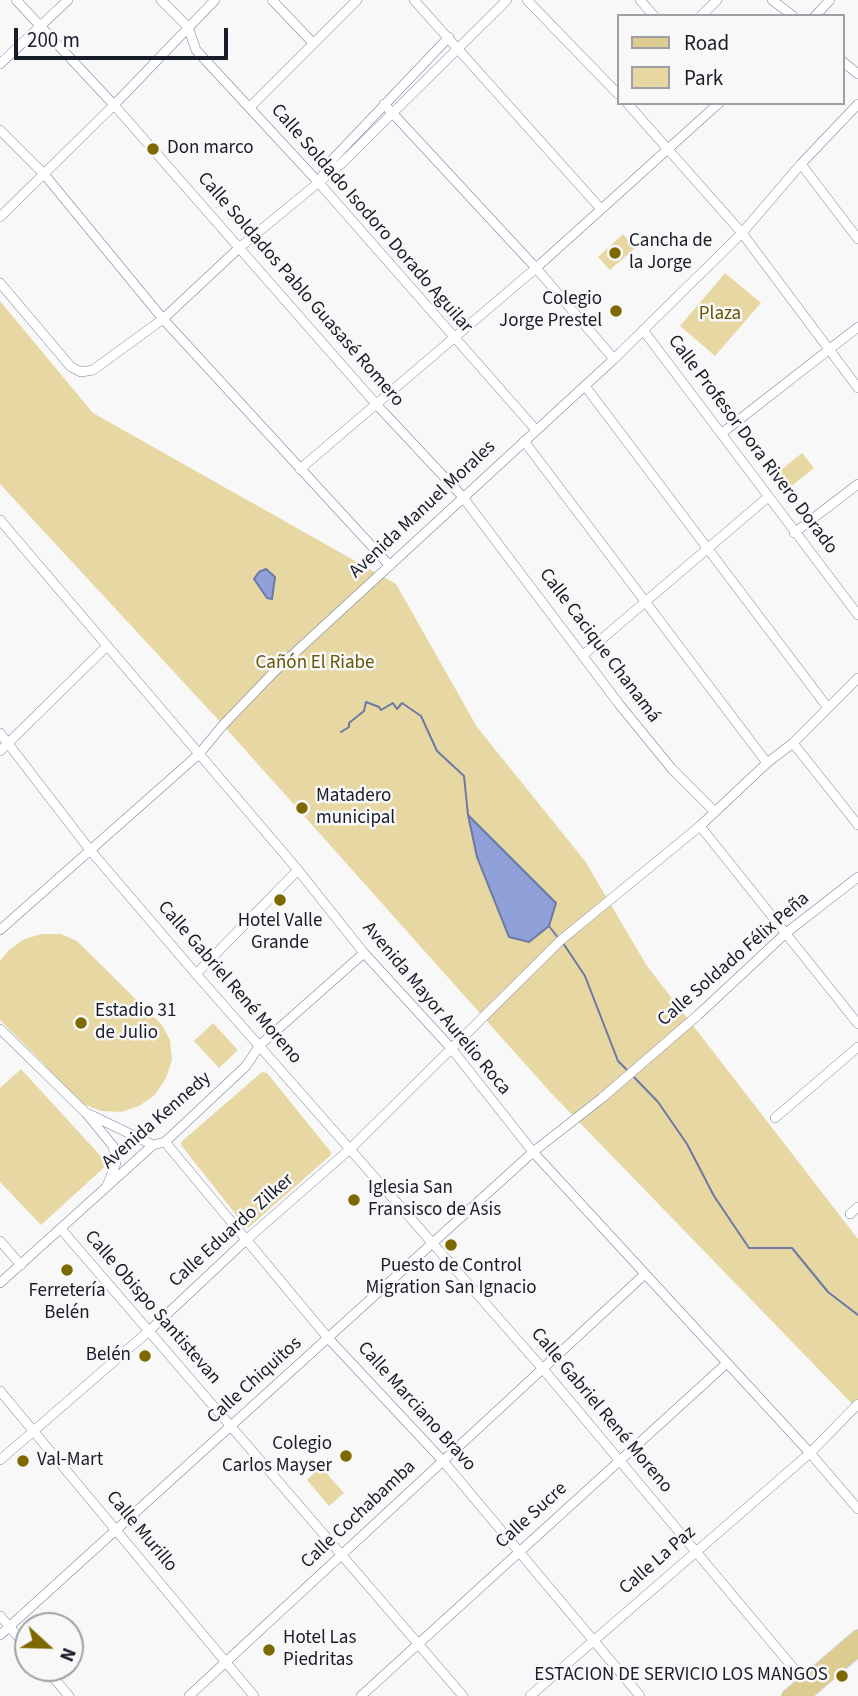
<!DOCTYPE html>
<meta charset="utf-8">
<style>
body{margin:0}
#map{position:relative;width:858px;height:1696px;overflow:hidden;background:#f8f8f8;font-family:"Source Sans 3",sans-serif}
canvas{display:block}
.legend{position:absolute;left:617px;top:14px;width:228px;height:91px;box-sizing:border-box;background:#f8f8f8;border:2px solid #9fa0a5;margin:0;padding:9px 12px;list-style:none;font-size:21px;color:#191d29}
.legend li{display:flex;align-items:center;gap:14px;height:35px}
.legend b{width:35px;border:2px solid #9fa0a5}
.north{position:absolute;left:14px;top:1612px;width:70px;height:70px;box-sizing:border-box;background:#f8f8f8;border:2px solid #9fa0a5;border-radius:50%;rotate:112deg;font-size:19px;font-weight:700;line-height:28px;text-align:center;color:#191d29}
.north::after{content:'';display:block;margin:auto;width:24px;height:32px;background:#7e6800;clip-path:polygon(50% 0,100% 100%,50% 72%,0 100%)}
.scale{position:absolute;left:14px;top:28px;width:214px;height:32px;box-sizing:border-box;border:4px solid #191d29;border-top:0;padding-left:9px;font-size:21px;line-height:24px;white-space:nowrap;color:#191d29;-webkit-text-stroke:5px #f8f8f8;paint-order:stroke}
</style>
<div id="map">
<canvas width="858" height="1696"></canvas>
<ul class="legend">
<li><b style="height:9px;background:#dccc8f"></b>Road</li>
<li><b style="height:19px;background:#e7d8a3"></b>Park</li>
</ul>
<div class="north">N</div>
<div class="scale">200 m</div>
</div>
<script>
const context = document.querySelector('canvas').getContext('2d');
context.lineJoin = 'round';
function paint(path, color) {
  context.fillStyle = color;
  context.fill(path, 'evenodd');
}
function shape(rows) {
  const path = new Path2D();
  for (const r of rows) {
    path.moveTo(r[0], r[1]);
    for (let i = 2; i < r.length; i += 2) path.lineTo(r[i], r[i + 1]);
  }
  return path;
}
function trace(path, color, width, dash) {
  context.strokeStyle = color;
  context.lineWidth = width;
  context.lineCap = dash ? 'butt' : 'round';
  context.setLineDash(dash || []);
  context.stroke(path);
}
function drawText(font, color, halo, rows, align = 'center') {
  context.font = font + ' "Source Sans 3",sans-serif';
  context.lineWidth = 5;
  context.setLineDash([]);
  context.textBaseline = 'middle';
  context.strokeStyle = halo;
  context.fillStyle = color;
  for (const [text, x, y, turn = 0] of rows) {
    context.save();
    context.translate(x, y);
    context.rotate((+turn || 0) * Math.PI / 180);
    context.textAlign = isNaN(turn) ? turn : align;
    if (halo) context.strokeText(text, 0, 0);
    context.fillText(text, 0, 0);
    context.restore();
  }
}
const green = shape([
 [623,234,635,248,610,270,598,257],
 [725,273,761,303,715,356,680,326],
 [0,301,93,413,396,584,477,727,585,861,647,966,858,1239,858,1410,551,1093,223,725,0,484],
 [802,453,814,468,789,488,777,473],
 [42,934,61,934,77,941,162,1025,170,1040,172,1060,166,1078,155,1095,139,1106,121,1112,101,1111,83,1104,0,1020,0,961,9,950,24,939],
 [213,1023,238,1050,219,1068,194,1041],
 [21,1069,108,1164,41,1225,0,1182,0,1088],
 [262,1072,267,1073,331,1152,331,1155,248,1228,245,1226,181,1145,182,1141],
 [321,1467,344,1493,329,1506,307,1480]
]);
const water = shape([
 [266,569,275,577,272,599,267,598,254,579,259,572,266,569],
 [468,815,556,903,549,926,529,942,509,937,477,857,468,815]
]);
const stream = shape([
 [341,732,349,727,349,723,364,711,366,702,379,707,381,710,393,703,397,709,402,703,421,716,437,751,464,776,468,815],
 [549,926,559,939],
 [563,943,585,976,618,1061,628,1071],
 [632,1075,658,1102,687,1144,714,1196,749,1248,792,1248,828,1292,858,1315]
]);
const minor = shape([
 [16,0,114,105,376,404,462,496,619,704,672,769,715,812],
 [161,0,188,27,196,50,319,183,536,430],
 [272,0,313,43],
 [414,0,601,209],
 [527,0,618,94],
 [640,0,654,16],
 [772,0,793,16],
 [701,16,717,0],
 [815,16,830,0],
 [842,61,858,74],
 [0,64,68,0],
 [627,103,742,233,858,388],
 [384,104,536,268,614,359],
 [250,107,357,0],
 [0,130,44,174,163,319,390,566],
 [801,164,858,239],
 [321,178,332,160,449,37],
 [0,217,114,105,215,0],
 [0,283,71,367,81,372,93,370,163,319,240,247,341,164,507,0],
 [643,330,858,615],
 [585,386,828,708],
 [722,433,858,327],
 [524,441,767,763],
 [300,469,536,268,719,103],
 [0,520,298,870,364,953,451,1048,533,1152,810,1453,858,1509],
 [794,533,858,484],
 [583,655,768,497],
 [0,733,90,850,196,974,543,1369,805,1682],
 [793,743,858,825],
 [0,751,106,647],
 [700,826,858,1024],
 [0,930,199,754,223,725,275,671,614,359,742,233,801,164,858,104],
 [196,974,298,870],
 [0,1029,86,1113,113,1146,116,1163,107,1186],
 [89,1114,153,1145],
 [775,1118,858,1047],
 [165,1142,328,1338,443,1461,640,1696],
 [850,1214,858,1207],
 [61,1229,463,1696],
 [0,1241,21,1265],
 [0,1283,153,1145,165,1142,246,1066,260,1045,364,953],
 [0,1391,254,1696],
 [0,1460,149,1331,246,1240,350,1149,561,940,700,826,767,763,793,743,858,678],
 [0,1616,28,1648],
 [0,1635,533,1152,602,1098,698,1015,786,933,858,877],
 [45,1668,69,1696],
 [189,1696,645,1274],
 [361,1696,727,1363],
 [530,1696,810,1453,858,1404]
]);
const major = shape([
 [788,1696,858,1636],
 [804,1696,858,1650]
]);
const markers = [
 [153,149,7,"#7e6800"],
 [615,253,7,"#7e6800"],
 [616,311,7,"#7e6800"],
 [302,808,7,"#7e6800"],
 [280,900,7,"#7e6800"],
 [81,1023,7,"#7e6800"],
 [354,1200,7,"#7e6800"],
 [451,1245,7,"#7e6800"],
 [67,1270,7,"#7e6800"],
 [145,1356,7,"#7e6800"],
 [346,1456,7,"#7e6800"],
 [23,1461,7,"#7e6800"],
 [269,1650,7,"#7e6800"],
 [842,1676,7,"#7e6800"]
];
const poiNames = [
 ["Don marco",167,149],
 ["Cancha de",629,242],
 ["la Jorge",629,264],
 ["Colegio",602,300,"right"],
 ["Jorge Prestel",602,322,"right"],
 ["Matadero",316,797],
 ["municipal",316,819],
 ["Hotel Valle",280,922,"center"],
 ["Grande",280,944,"center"],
 ["Estadio 31",95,1012],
 ["de Julio",95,1034],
 ["Iglesia San",368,1189],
 ["Fransisco de Asis",368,1211],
 ["Puesto de Control",451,1267,"center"],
 ["Migration San Ignacio",451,1289,"center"],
 ["Ferretería",67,1292,"center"],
 ["Belén",67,1314,"center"],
 ["Belén",131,1356,"right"],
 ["Colegio",332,1445,"right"],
 ["Carlos Mayser",332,1467,"right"],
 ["Val-Mart",37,1461],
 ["Hotel Las",283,1639],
 ["Piedritas",283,1661],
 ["ESTACION DE SERVICIO LOS MANGOS",828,1676,"right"]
];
const streetNames = [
 ["Calle Soldado Isodoro Dorado Aguilar",371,219,49],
 ["Calle Soldados Pablo Guasasé Romero",300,290,49],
 ["Calle Profesor Dora Rivero Dorado",752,445,53],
 ["Avenida Manuel Morales",423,510,-43],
 ["Calle Cacique Chanamá",599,646,53],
 ["Calle Soldado Félix Peña",734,960,-41],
 ["Calle Gabriel René Moreno",229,983,49],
 ["Avenida Mayor Aurelio Roca",436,1009,50],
 ["Avenida Kennedy",157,1121,-41],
 ["Calle Eduardo Zilker",232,1231,-42],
 ["Calle Obispo Santistevan",152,1308,49],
 ["Calle Chiquitos",255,1381,-42],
 ["Calle Marciano Bravo",416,1407,48],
 ["Calle Gabriel René Moreno",601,1411,50],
 ["Calle Cochabamba",359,1515,-43],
 ["Calle Sucre",532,1516,-42],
 ["Calle Murillo",141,1532,50],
 ["Calle La Paz",658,1561,-41]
];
const parkNames = [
 ["Plaza",720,315],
 ["Cañón El Riabe",315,664]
];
paint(green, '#e7d8a3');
paint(water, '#8fa1d8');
trace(water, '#6c79a4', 2);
trace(stream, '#6c79a4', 2);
trace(minor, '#7a84a3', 10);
trace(major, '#d1d2d4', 14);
trace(minor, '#fff', 9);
trace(major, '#dccc8f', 12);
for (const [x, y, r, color] of markers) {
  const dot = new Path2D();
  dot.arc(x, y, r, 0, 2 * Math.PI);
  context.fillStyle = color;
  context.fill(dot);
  trace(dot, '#f8f8f8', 2.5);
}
drawText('19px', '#191d29', '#f8f8f8', poiNames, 'left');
drawText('19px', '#191d29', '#f8f8f8', streetNames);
drawText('19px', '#665506', '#f8f8f8', parkNames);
</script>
